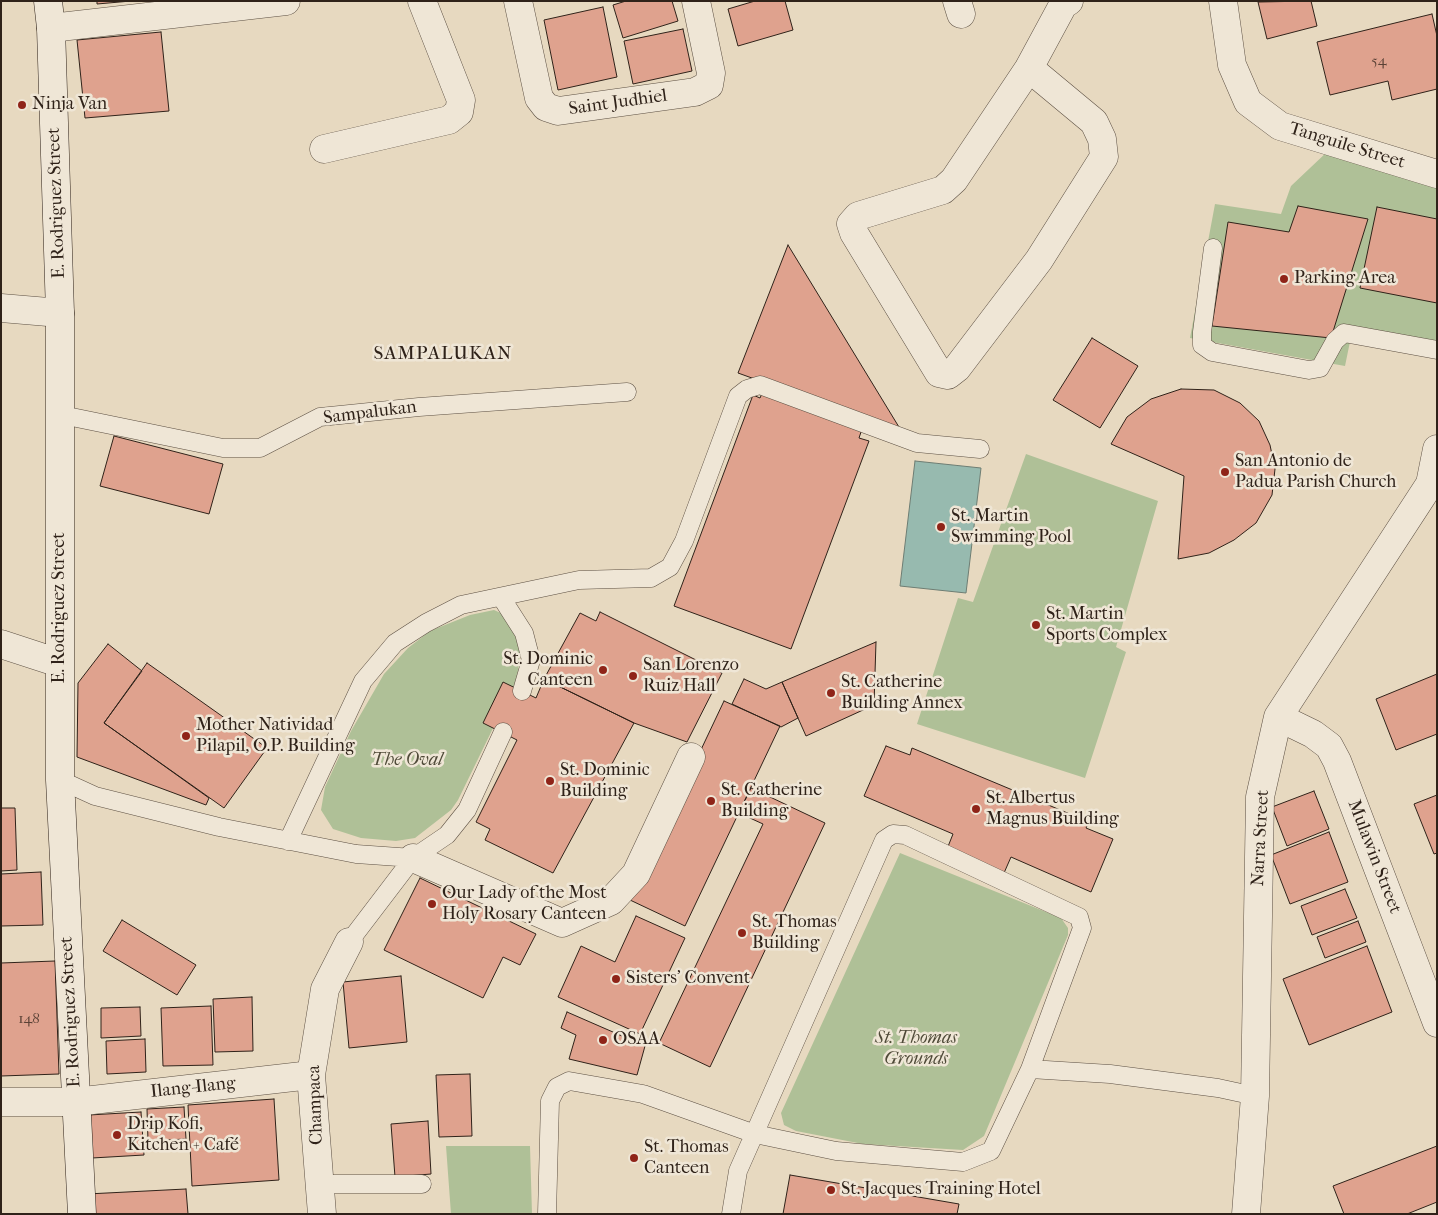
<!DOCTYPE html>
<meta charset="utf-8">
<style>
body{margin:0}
#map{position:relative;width:1438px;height:1215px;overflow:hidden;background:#e7d9c0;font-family:"IM FELL French Canon",serif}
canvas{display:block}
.frame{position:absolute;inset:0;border:2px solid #2f2219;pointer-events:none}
</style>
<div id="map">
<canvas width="1438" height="1215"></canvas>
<div class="frame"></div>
</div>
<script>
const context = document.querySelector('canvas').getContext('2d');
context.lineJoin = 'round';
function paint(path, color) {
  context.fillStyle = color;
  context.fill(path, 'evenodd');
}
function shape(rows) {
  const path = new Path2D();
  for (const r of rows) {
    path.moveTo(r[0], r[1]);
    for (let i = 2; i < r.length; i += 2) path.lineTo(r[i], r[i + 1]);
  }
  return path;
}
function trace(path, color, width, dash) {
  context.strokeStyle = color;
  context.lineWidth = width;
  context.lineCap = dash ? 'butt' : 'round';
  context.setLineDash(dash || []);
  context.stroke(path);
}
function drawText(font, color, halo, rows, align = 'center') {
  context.font = font + ' "IM FELL French Canon",serif';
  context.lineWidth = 5;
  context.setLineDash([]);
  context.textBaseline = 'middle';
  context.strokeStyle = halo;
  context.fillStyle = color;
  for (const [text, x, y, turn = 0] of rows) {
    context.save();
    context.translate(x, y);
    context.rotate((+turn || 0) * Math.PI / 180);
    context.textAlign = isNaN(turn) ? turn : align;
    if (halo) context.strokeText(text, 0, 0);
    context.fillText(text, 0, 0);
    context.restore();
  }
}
const green = shape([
 [1328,151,1437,185,1437,341,1353,327,1345,366,1190,338,1215,204,1281,214,1291,186],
 [1026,454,1158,501,1116,647,1126,652,1085,778,917,724,958,598,973,602],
 [494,610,503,614,521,644,517,679,458,800,451,810,415,838,396,841,361,838,333,829,321,810,325,787,351,731,384,674,408,648,430,631,470,615],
 [900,853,1061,918,1068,928,1068,935,984,1136,963,1150,863,1144,796,1131,784,1125,781,1113],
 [446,1146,530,1146,532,1214,451,1214]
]);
const water = shape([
 [915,461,981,468,966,593,900,586,915,461]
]);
const building = shape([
 [97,1,131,1,97,4,97,1],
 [626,1,672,1,678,21,623,38,613,5,626,1],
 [755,1,785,1,793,30,738,46,728,9,755,1],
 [1311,1,1317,26,1267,39,1258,2,1311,1],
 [603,7,617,77,558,90,544,20,603,7],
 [1432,14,1437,36,1437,89,1392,100,1388,81,1330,95,1317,42,1432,14],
 [683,29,692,71,633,84,624,41,683,29],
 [161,32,169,111,85,118,77,40,161,32],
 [1298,206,1368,219,1331,338,1212,326,1228,222,1289,232,1298,206],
 [1377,207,1437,219,1437,303,1360,288,1377,207],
 [788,245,902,432,738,373,788,245],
 [1092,338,1138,366,1100,428,1053,400,1092,338],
 [764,389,863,426,859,438,869,441,791,649,674,606,753,395,760,398,764,389],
 [1181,389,1214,390,1240,403,1259,421,1270,445,1275,469,1272,495,1256,523,1234,540,1209,553,1178,559,1184,476,1111,444,1127,417,1151,399,1181,389],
 [114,436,223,464,209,514,100,486,114,436],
 [600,612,722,673,687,742,634,723,544,679,580,613,596,621,600,612],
 [876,642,874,705,806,736,782,682,876,642],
 [108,644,142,671,104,723,209,798,206,805,77,757,78,683,108,644],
 [147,663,267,748,224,808,104,723,147,663],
 [1437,674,1437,734,1396,750,1376,699,1437,674],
 [544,679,634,723,553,873,485,840,490,829,476,822,517,740,483,723,503,682,536,698,544,679],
 [744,679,766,689,782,682,798,718,781,727,732,704,744,679],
 [724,701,780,726,685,926,630,900,724,701],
 [886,746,910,755,912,748,1089,822,1086,828,1113,839,1091,892,1011,857,1004,873,947,849,953,834,864,796,886,746],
 [751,788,825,823,710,1067,659,1043,763,824,739,813,751,788],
 [1314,791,1329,829,1287,846,1272,807,1314,791],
 [1437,795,1437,853,1434,854,1414,804,1437,795],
 [1,808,15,808,17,870,1,871,1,808],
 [1329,832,1348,882,1290,904,1271,855,1329,832],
 [41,872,43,925,1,926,1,874,41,872],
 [420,878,536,934,520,965,503,957,483,998,384,950,420,878],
 [1345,889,1357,918,1312,935,1301,906,1345,889],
 [636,916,685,938,640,1034,558,997,581,946,615,962,636,916],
 [122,920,196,965,177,995,103,951,122,920],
 [1358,921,1366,942,1325,958,1317,937,1358,921],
 [1367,946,1392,1012,1309,1045,1283,979,1367,946],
 [55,961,59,1074,1,1076,1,963,55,961],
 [401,976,407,1042,349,1048,343,982,401,976],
 [252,997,253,1051,215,1052,213,999,252,997],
 [211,1006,213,1065,163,1066,161,1008,211,1006],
 [140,1007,141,1036,101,1038,101,1008,140,1007],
 [567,1012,645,1046,637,1075,569,1059,576,1035,561,1028,567,1012],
 [145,1039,146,1072,107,1074,106,1041,145,1039],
 [470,1074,472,1136,439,1137,436,1075,470,1074],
 [274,1099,279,1180,192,1186,188,1105,274,1099],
 [184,1107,186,1139,148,1141,147,1109,184,1107],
 [141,1112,144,1155,92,1158,89,1115,141,1112],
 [428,1121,431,1174,395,1177,391,1124,428,1121],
 [1437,1146,1437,1202,1407,1214,1344,1214,1333,1186,1437,1146],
 [790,1175,959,1204,957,1214,783,1214,790,1175],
 [186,1189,188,1214,88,1214,87,1194,186,1189]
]);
const lane = shape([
 [1213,248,1202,332,1202,345,1212,352,1309,370,1320,368,1335,341,1344,333,1437,350],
 [62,415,223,448,260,448,320,417,419,407,627,392],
 [501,597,524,633,531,660,522,691],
 [60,780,95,796,219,827,356,854,413,858,447,835,467,810,503,732],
 [288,841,363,681,395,643,426,623,461,605,579,580,651,578,670,567,684,541,738,396,747,389,760,385,917,443,980,449],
 [349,942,413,858],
 [320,1184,422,1184],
 [547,1214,550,1101,557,1087,569,1081,643,1094,755,1134,836,1151,963,1162,991,1151,1030,1069,1110,1074,1218,1088,1255,1096],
 [731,1214,738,1171,884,840,893,834,905,835,1079,917,1082,928,1030,1069]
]);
const street = shape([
 [518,1,539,98,546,107,558,111,695,92,709,85,711,73,696,1],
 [957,1,961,14],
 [1223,1,1232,65,1248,102,1280,126,1437,174],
 [51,28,286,1],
 [1029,68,1094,122,1102,139,1104,157,1039,260,957,368,948,375,939,373,854,233,851,224,858,216,943,190,954,180,1029,68,1063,5,1069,1],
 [324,149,449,120,459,112,461,100,422,1],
 [1,308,60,313],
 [1,644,59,663],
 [1278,717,1313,734,1329,746,1337,761,1437,1023],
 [413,858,562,923,611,901,636,874,691,757],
 [1,1102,75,1102,311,1075],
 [322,1214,311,1075,325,989,349,942],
 [1246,1214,1255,1096,1260,797,1278,717,1430,484,1437,449]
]);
const secondary = shape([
 [48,1,51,28,60,313,60,780,82,1214]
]);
const markers = [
 [22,105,5,"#8f2418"],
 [1284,279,5,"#8f2418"],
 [1225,472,5,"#8f2418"],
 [941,527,5,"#8f2418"],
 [1036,625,5,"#8f2418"],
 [603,670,5,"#8f2418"],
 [633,676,5,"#8f2418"],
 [831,693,5,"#8f2418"],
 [186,736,5,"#8f2418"],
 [550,781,5,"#8f2418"],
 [711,801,5,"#8f2418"],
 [976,809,5,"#8f2418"],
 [432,904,5,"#8f2418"],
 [742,933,5,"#8f2418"],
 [616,979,5,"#8f2418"],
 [603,1040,5,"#8f2418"],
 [117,1135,5,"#8f2418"],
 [634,1158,5,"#8f2418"],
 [831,1190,5,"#8f2418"]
];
const numberNames = [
 ["54",1379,61],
 ["148",29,1019]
];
const streetNames = [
 ["Saint Judhiel",618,103,-8],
 ["Tanguile Street",1347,146,17],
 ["E. Rodriguez Street",57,203,-92],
 ["Sampalukan",370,413,-7],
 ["E. Rodriguez Street",60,608,-90],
 ["Narra Street",1261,838,-87],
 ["Mulawin Street",1374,857,69],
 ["E. Rodriguez Street",71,1012,-93],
 ["Ilang-Ilang",193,1088,-6],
 ["Champaca",316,1105,-92]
];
const poiNames = [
 ["Ninja Van",32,105],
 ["Parking Area",1294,279],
 ["San Antonio de",1235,462],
 ["Padua Parish Church",1235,483],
 ["St. Martin",951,517],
 ["Swimming Pool",951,538],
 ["St. Martin",1046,615],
 ["Sports Complex",1046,636],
 ["St. Dominic",593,660,"right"],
 ["Canteen",593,681,"right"],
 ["San Lorenzo",643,666],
 ["Ruiz Hall",643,687],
 ["St. Catherine",841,683],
 ["Building Annex",841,704],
 ["Mother Natividad",196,726],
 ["Pilapil, O.P. Building",196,747],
 ["St. Dominic",560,771],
 ["Building",560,792],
 ["St. Catherine",721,791],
 ["Building",721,812],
 ["St. Albertus",986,799],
 ["Magnus Building",986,820],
 ["Our Lady of the Most",442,894],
 ["Holy Rosary Canteen",442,915],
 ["St. Thomas",752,923],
 ["Building",752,944],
 ["Sisters' Convent",626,979],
 ["OSAA",613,1040],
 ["Drip Kofi,",127,1125],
 ["Kitchen + Café",127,1146],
 ["St. Thomas",644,1148],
 ["Canteen",644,1169],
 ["St. Jacques Training Hotel",841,1190]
];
const parkNames = [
 ["The Oval",407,761],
 ["St. Thomas",916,1039],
 ["Grounds",916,1060]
];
const neighbourhoodNames = [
 ["SAMPALUKAN",443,354]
];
paint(green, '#afc097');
paint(water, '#97baaf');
trace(water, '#6d7d73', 1);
paint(building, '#dfa28e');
trace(building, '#2f2219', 1);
trace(lane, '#5d5043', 19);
trace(street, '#5d5043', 29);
trace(secondary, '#2f2219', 29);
trace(lane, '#efe6d6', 18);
trace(street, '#efe6d6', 28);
trace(secondary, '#efe6d6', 28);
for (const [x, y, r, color] of markers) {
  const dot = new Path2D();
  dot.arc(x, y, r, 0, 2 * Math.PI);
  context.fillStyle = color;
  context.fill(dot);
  trace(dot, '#efe6d6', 2);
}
drawText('15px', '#5b4236', null, numberNames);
drawText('18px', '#2f2219', '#efe6d6', streetNames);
drawText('18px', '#2f2219', '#efe6d6', poiNames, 'left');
drawText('italic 18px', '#4f4a38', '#efe6d6', parkNames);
context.letterSpacing = '1px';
drawText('19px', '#2f2219', '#efe6d6', neighbourhoodNames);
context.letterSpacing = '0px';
</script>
